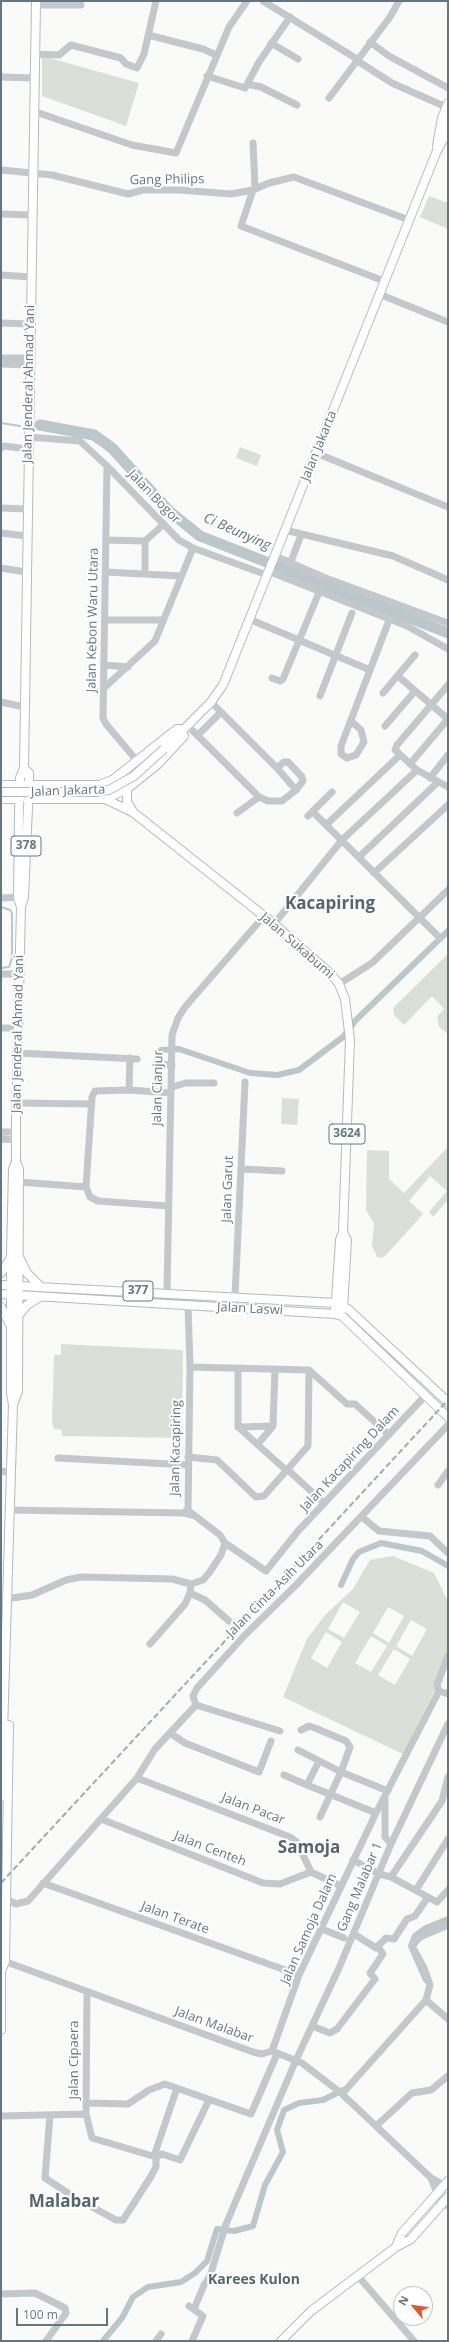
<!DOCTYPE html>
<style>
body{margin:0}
#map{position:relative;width:449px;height:2342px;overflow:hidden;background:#fafaf8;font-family:"Open Sans",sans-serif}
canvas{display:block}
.frame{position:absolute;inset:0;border:2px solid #657683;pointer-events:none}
.north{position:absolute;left:393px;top:2286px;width:40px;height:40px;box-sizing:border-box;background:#fff;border:1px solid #c1c8cd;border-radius:50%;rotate:299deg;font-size:11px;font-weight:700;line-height:16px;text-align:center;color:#657683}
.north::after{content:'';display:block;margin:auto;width:14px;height:18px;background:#e4572e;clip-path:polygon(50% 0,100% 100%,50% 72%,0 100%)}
.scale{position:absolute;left:16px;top:2308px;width:92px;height:18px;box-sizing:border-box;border:2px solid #657683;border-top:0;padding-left:5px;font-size:12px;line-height:14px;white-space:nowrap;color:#657683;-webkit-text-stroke:3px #fff;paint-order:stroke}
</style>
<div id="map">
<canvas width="449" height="2342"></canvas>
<div class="frame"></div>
<div class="north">N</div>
<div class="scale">100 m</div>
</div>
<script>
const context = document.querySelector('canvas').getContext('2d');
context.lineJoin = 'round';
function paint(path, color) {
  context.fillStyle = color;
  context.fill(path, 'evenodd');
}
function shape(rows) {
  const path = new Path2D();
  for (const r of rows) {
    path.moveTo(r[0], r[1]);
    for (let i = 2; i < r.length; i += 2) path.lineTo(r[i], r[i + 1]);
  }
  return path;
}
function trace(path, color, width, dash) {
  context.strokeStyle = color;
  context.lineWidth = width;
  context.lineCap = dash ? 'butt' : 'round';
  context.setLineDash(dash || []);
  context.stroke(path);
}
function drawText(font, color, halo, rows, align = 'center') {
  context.font = font + ' "Open Sans",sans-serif';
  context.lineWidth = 4;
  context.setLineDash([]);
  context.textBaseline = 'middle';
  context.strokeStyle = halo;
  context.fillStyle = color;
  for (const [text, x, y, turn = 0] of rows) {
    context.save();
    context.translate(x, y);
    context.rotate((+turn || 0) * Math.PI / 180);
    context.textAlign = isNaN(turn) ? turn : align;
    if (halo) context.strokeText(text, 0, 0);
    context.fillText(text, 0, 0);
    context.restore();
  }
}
const green = shape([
 [42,56,139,83,126,126,42,96],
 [429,196,448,203,448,229,420,217],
 [240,447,261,455,257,466,236,458],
 [448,954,448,1034,439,1027,437,1017,444,1009,432,996,404,1025,394,1015,393,1008],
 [282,1098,299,1099,297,1125,281,1124],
 [448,1147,448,1200,433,1217,429,1212,447,1191,430,1176,409,1201,423,1214,386,1255,382,1258,377,1257,372,1246,374,1223,366,1210,367,1150,389,1151,389,1179,404,1193],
 [61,1344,183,1350,182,1438,62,1436,62,1430,54,1429,52,1423,54,1355,61,1355],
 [393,1556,434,1573,448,1601,448,1645,443,1674,403,1754,283,1697,307,1639,325,1615,353,1589,370,1560],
 [343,1602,360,1612,344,1638,328,1629],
 [388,1607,404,1616,389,1643,373,1633],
 [411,1620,427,1629,412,1656,396,1646],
 [326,1632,342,1642,327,1668,311,1658],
 [371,1636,387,1646,371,1672,355,1663],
 [394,1649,410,1659,395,1685,378,1675]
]);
const stream = shape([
 [1,423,20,426],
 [1,907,10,910,12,913,12,958,9,967,1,968]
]);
const canal = shape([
 [161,1050,179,1049,250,1073,277,1075,299,1070,343,1037,356,1020,448,931],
 [341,1585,353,1559,359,1552,381,1543,422,1551,448,1566],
 [426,1980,411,1946,415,1936,426,1928,448,1919],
 [103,2341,122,2318,133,2297,148,2287,181,2282,195,2273,207,2261,217,2229,234,2231,253,2226,265,2185,283,2152,277,2130,284,2110,299,2103,323,2100,343,2090]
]);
const river = shape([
 [40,425,94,435,112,448,169,511,200,536,448,633]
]);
const minor = shape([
 [263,1,357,59],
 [36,5,81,5],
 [148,35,203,49,216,55],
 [370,42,389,56,448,88],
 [271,43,298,59],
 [34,54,59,55,71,45,121,58,126,64,137,68,144,54,156,1],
 [356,60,392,83,446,107],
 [207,76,245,88,259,62,290,17],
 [1,77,34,78],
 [247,84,261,87,297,105],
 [329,98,390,17,399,1],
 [33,111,132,145,176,153,229,27,247,1],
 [253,143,255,187],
 [1,170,52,175,128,194,143,190,180,190,231,194,253,190,269,183,294,177,409,220],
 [253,190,241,226,384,281],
 [1,214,32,215],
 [1,275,31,277],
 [379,294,448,322],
 [1,323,30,324],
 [1,358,30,358],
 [1,364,30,365],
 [28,437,80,441,107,466,179,540,193,548,267,575],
 [1,448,4,446,28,449],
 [316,453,448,507],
 [107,466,103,718,106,724,138,762],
 [1,508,27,509],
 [285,530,393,556,448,580],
 [1,533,26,536],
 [106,540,145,541,164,524],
 [145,541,145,573],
 [275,556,323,577,448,623],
 [290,564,301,535],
 [1,568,26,572],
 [268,571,407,626,448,649],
 [106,572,181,576],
 [249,619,370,670],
 [105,620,163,620],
 [104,665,128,667],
 [398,676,448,719],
 [272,678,280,681,283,679,318,595],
 [448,685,397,745,395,750,417,770,448,787],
 [104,688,155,641,193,548],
 [383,693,415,655],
 [320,696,352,613],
 [1,702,24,707],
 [211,702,277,768,296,790],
 [351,721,361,730,364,742,356,755,347,758,341,754,341,746,388,623],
 [188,726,259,797,268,801,282,801,296,790,303,781,302,777,288,762,284,762,277,768],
 [385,726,415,691],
 [198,735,221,712],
 [410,764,448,719],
 [430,778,448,755],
 [313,812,440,938],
 [237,813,259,797],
 [308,816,332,792],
 [326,825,399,756],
 [359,857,438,782],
 [374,873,448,805],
 [1,898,23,897],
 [274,924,342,840,417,770],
 [1,974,19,974],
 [339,984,372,963,448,890],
 [1,1028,18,1028],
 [18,1053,137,1059],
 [157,1064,172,1065],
 [172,1087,186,1083,214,1083],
 [129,1090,130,1058],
 [17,1103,91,1104],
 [1,1132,16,1132],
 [1,1139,16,1140],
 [242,1169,282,1171],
 [19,1182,86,1187],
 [168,1206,98,1201,90,1197,86,1187,92,1097,95,1091,129,1090,171,1093],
 [167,1292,172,1035,178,1018,185,1007,264,916],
 [235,1296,245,1082],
 [190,1367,309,1370,347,1404,355,1404,389,1435],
 [238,1368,238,1427,287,1471],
 [238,1427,273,1426],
 [258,1444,273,1426,275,1369],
 [188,1457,217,1460,256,1497,264,1496,308,1446,309,1370],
 [58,1458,188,1465],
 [288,1470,324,1503],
 [1,1471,11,1473],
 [438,1485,448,1471],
 [10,1510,184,1513,192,1515],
 [190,1512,220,1535,225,1543,221,1555,209,1573,203,1580,191,1584],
 [184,1513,188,1509,190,1367,188,1305],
 [362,1517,379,1531,430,1536,448,1553],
 [225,1543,266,1571,298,1531,425,1396],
 [190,1593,205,1600,229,1621],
 [1,1604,6,1599,32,1595,66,1580,81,1577,172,1579,191,1584],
 [150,1644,185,1604,190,1593,191,1584],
 [448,1656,437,1685,439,1691,448,1694],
 [196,1705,193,1696,197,1688,244,1636,296,1585,448,1425],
 [196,1705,280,1731],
 [301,1730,309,1726,315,1728,346,1741,350,1747,341,1772,320,1817],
 [170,1733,185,1743,259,1772,271,1741],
 [298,1750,341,1772,388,1791],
 [319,1761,307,1785,376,1813],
 [284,1775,307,1785],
 [137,1778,290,1837,297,1842,311,1872,341,1886],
 [385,1797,385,1837,391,1844],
 [101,1819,263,1883,280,1884,311,1872],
 [353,1860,379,1874,391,1877,437,1902,448,1890],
 [391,1877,442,1801,448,1777],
 [43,1883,299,1975],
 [416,1890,448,1839],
 [6,1899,16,1904,28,1901,137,1778,155,1749,196,1705],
 [448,1925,420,1937,412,1946,424,1968,430,1985,426,2000,448,2019],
 [322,1929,344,1938],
 [354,1934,376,1948,386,1938,394,1939,407,1919,415,1916,428,1897],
 [1,1960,253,2052,262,2054,272,2051,302,2063,341,2093,431,2178,448,2187],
 [87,1992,86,2114,92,2138,156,2157,162,2154,180,2160,209,2100],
 [312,2026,330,2033,337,2029,375,1979,370,1973,383,1954,378,1947],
 [272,2051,299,1975,376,1813,439,1691],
 [342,2094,426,2000],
 [86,2103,128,2104,149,2090,165,2084,251,2114,277,2054],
 [50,2115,45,2178,74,2197,116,2220,123,2220,150,2178,156,2167,156,2157],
 [1,2116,86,2114],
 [376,2126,412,2093,431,2090,448,2076],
 [154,2156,177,2088],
 [431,2178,437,2193,448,2206],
 [358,2276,414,2341],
 [1,2294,35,2293,65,2308,66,2313,46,2341],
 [189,2306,203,2316,192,2341],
 [194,2309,204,2285,210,2276,226,2224,296,2060,339,1968,391,1844,448,1724],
 [156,2341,161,2334]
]);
const major = shape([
 [443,134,448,120],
 [437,146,442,118,448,103],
 [164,749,211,702,223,685,436,153,448,130],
 [1,785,100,785,114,779,177,729,181,729],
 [127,789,127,802,132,810],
 [1,799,20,799],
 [105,799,134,813,274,924,331,974,339,984,345,999,350,1040,343,1232,340,1240,335,1314],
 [28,801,32,799,105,799,114,795,127,789,158,764,184,736],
 [21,907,18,898,19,813,20,778,24,768,36,1],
 [19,1257,27,1273,41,1287],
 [1,1273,10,1259],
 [1,1285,336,1303,348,1309,448,1402],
 [1,1294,335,1314,342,1316,448,1417],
 [1,1307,9,1323],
 [343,1309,347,1240,343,1232],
 [18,1316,27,1305,40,1297],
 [13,1405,18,1391,19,1169,16,1162,16,1121,21,907,24,897,29,785,29,773,24,768],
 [1,1797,13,1405,11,1393,11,1255,13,1169,16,1162],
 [1,1966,1,2030],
 [2,1969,5,1961,9,1725],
 [396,2247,402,2233,448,2181],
 [281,2341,311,2311,396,2247,411,2239,448,2197]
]);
const rail = shape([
 [1,1883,448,1400]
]);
const majorBridge = shape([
 [1,792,95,792,109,790,134,776,164,749]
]);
const shields = [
 [26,846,30],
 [347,1134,36],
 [138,1291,30]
];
const shieldNames = [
 ["378",26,846],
 ["3624",347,1134],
 ["377",138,1291]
];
const streetNames = [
 ["Gang Philips",167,180,-1],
 ["Jalan Jenderal Ahmad Yani",29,384,-89],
 ["Jalan Jakarta",319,446,-68],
 ["Jalan Bogor",154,497,46],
 ["Jalan Kebon Waru Utara",93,620,-89],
 ["Jalan Jakarta",68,791,-2],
 ["Jalan Sukabumi",297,946,41],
 ["Jalan Jenderal Ahmad Yani",18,1034,-89],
 ["Jalan Cianjur",158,1088,-89],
 ["Jalan Garut",228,1189,-88],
 ["Jalan Laswi",250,1309,3],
 ["Jalan Kacapiring",176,1448,-89],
 ["Jalan Kacapiring Dalam",350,1459,-47],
 ["Jalan Cinta-Asih Utara",275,1589,-45],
 ["Jalan Pacar",253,1809,21],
 ["Jalan Centeh",210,1849,21],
 ["Gang Malabar 1",360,1887,-67],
 ["Jalan Terate",175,1918,20],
 ["Jalan Samoja Dalam",309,1929,-66],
 ["Jalan Malabar",214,2025,20],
 ["Jalan Cipaera",74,2060,-90]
];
const waterNames = [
 ["Ci Beunying",237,532,24]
];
const neighbourhoodNames = [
 ["Karees Kulon",254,2280]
];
const districtNames = [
 ["Kacapiring",330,904],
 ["Samoja",309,1848],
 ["Malabar",64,2202]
];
paint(green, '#dadfd7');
trace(stream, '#bbc7cb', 2);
trace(canal, '#bbc7cb', 6);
trace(river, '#bbc7cb', 11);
trace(major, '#b5babe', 10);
trace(minor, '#c3c8cc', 7);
trace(major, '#fff', 8);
trace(rail, '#a2aab0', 2, [6, 3]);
trace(majorBridge, '#b5babe', 10, []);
trace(majorBridge, '#fff', 8);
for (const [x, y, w] of shields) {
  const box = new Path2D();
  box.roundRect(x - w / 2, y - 10, w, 20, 3);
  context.fillStyle = '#fff';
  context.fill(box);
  trace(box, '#657683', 1);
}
drawText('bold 12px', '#657683', null, shieldNames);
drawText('13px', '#657683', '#fff', streetNames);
drawText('italic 14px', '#60757c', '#fff', waterNames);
drawText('bold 14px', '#57646e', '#fff', neighbourhoodNames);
drawText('bold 17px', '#57646e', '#fff', districtNames);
</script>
